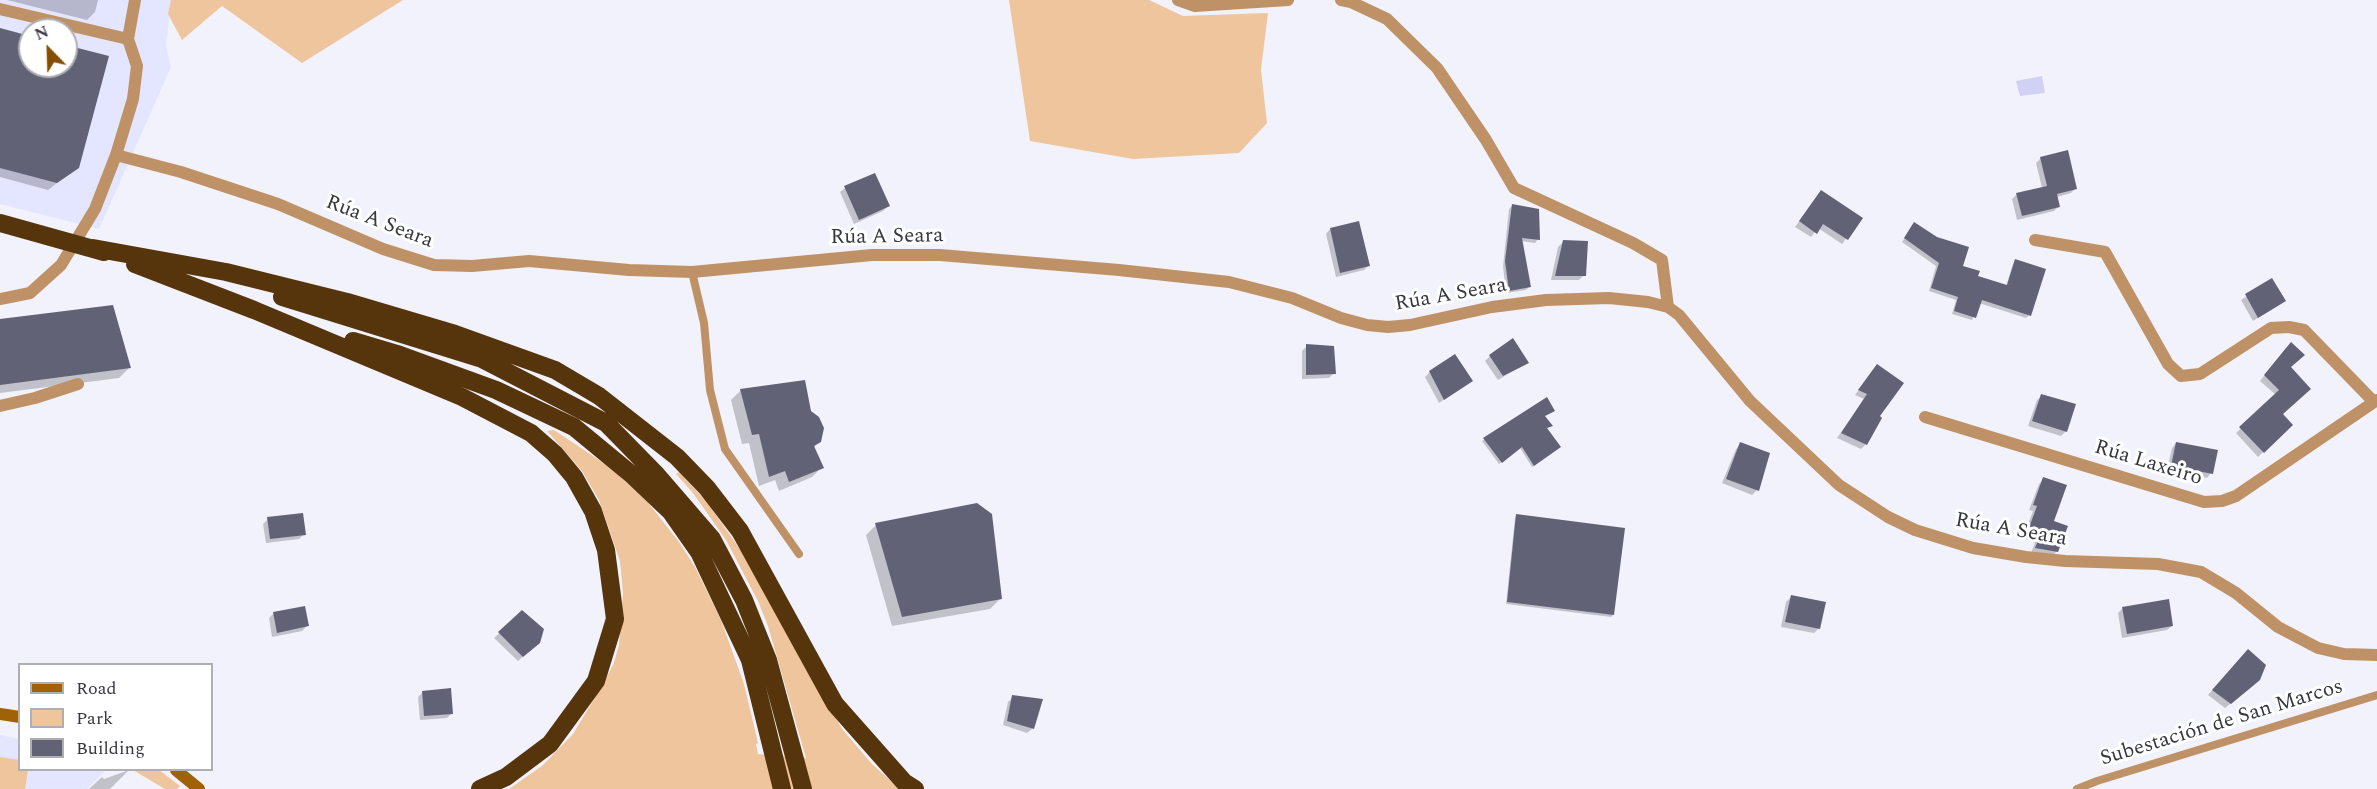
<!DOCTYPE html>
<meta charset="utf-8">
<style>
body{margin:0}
#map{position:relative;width:2377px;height:789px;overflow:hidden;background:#f1f2fc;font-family:Spectral,serif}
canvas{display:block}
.legend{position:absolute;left:18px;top:663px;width:195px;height:108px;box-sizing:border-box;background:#fff;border:2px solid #afafb3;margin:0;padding:8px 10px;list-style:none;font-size:18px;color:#363740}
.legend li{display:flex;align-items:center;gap:12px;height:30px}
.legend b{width:30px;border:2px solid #afafb3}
.north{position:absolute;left:18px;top:18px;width:60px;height:60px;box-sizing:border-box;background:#fff;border:2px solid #afafb3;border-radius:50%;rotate:337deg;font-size:16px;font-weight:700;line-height:24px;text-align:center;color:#363740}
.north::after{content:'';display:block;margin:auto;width:21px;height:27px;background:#854f00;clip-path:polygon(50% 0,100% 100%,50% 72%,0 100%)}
</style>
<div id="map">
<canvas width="2377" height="789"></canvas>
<ul class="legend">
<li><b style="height:8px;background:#a16107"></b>Road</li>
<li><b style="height:16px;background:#efc59d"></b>Park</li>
<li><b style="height:16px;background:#626277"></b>Building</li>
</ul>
<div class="north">N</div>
</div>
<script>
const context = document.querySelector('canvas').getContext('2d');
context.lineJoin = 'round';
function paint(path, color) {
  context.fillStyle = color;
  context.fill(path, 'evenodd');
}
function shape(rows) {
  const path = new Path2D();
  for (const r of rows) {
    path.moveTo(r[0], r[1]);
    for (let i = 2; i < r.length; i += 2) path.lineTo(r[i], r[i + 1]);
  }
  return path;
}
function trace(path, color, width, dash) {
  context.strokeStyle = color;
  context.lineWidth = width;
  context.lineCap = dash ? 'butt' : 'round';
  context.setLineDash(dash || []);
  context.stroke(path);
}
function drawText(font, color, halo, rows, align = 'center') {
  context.font = font + ' Spectral,serif';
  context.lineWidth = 6;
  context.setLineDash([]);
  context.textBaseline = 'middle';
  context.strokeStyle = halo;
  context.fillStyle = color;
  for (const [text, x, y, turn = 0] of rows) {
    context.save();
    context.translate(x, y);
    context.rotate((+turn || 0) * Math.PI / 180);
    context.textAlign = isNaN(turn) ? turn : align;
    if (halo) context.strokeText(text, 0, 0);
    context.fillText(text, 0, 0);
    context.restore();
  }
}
const built = shape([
 [0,0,171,0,166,46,171,67,99,229,0,204],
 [30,30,66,30,66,66,30,66],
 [0,735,19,739,20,770,106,770,87,789,0,789]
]);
const green = shape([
 [171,0,403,0,302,63,222,6,182,40,168,14],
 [1009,0,1149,0,1183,16,1268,13,1261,70,1267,123,1239,153,1133,159,1030,141],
 [554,430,611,468,646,500,679,542,695,567,721,620,744,684,758,743,756,744,758,754,806,758,768,626,758,601,726,540,693,493,676,474,679,472,707,502,741,551,822,696,843,730,872,764,900,789,509,789,542,766,573,734,603,684,614,663,619,645,623,593,620,561,599,500,582,471,547,431],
 [0,757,19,760,20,770,28,770,25,789,0,789],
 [133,770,159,770,180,786,177,789,165,789]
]);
const water = shape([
 [2042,76,2045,93,2020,96,2016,81]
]);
const shadow = shape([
 [7,0,98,0,95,12,87,20],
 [0,30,30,38,30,66,66,66,66,47,77,167,48,190,0,177],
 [2041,158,2076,188,2071,193,2057,197,2059,206,2054,211,2017,220,2012,199,2017,194,2042,188,2036,163],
 [845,188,888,206,883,211,854,224,840,192],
 [1821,191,1861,219,1842,244,1818,228,1811,237,1795,227],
 [1512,206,1538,239,1535,243,1521,241,1529,287,1526,290,1506,293,1503,266,1509,209],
 [1912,227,1976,277,2006,286,2013,264,2016,261,2029,315,2026,318,1979,303,1972,320,1952,314,1956,300,1929,291,1936,266,1902,242],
 [1330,229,1369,265,1364,270,1336,277,1326,234],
 [1563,242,1584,275,1579,280,1551,280,1558,247],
 [2272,280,2285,301,2253,321,2241,300],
 [0,321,129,368,119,378,0,393],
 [1307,346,1334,373,1329,378,1302,379,1302,351],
 [2286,348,2289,368,2281,415,2291,425,2258,457,2236,433,2276,395,2260,381],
 [1490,356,1528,362,1498,380,1485,361],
 [1877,366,1877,417,1866,444,1861,449,1837,438,1864,399,1855,395],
 [1430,372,1471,381,1439,403,1425,377],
 [741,390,809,412,820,441,813,448,822,467,812,477,779,491,775,480,759,486,749,443,742,444,731,400],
 [2042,396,2066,431,2061,436,2028,426,2037,400],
 [1546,399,1553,411,1543,416,1551,426,1546,429,1557,449,1532,467,1520,448,1499,464,1482,441],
 [2176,443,2211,473,2207,478,2167,470,2172,448],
 [1741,444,1757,490,1752,495,1722,483,1736,449],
 [2044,479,2057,551,2052,556,2031,553,2035,543,2023,538,2033,511,2029,510,2039,484],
 [1517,516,1613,615,1611,617,1506,604,1515,518],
 [268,519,304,534,299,539,266,543,263,524],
 [876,525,1000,599,990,609,892,626,866,535],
 [1791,597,1819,628,1814,633,1781,627,1786,602],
 [2123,608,2172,626,2167,630,2122,638,2118,613],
 [522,612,533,648,518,661,494,638],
 [273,614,307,626,302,631,272,637,269,618],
 [2243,656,2254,685,2225,708,2208,695],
 [423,692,452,713,447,718,420,720,418,697],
 [1013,697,1041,701,1032,729,1027,733,1003,725,1008,702],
 [129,770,110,789,89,789,102,777,104,779]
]);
const building = shape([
 [0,28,30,36,30,66,66,66,66,45,109,56,79,168,57,183,0,168],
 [2068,150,2077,189,2057,194,2060,207,2022,216,2016,193,2047,186,2040,157],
 [875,173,890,206,859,220,844,186],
 [1821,190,1863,218,1848,240,1823,224,1817,234,1799,221],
 [1512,204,1539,209,1540,240,1522,238,1531,287,1509,291,1505,261],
 [1359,221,1370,266,1340,273,1330,228],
 [1914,222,1937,237,1969,247,1963,266,1980,271,1978,276,2007,285,2015,259,2046,269,2031,316,1982,300,1976,318,1954,311,1958,297,1931,288,1939,263,1904,238],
 [1563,240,1588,241,1586,276,1555,276],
 [2272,278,2286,301,2258,318,2245,294],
 [113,305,131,368,0,385,0,319],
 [1513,338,1529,363,1503,376,1489,355],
 [2291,342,2305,355,2291,367,2311,389,2283,414,2293,425,2264,453,2239,427,2279,390,2264,375],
 [1306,344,1334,346,1336,374,1306,375],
 [1455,354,1473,381,1444,400,1429,371],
 [1877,364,1904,383,1880,416,1882,418,1867,445,1841,433,1867,394,1858,390],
 [805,380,811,411,819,417,824,428,821,442,814,446,824,468,789,482,785,471,769,477,759,434,752,435,740,389],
 [2041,394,2076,404,2067,432,2032,421],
 [1547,397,1555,411,1545,416,1553,426,1547,428,1561,447,1534,466,1522,447,1502,463,1483,438],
 [1740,442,1770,453,1759,491,1726,479],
 [2176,442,2218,450,2213,474,2171,466],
 [2043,477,2067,485,2054,521,2068,526,2058,552,2035,548,2039,538,2027,533,2037,506,2033,505],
 [977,503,992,514,1002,599,902,617,875,523],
 [303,513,306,535,270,539,267,517],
 [1516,514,1625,528,1614,615,1507,602],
 [1791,595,1826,602,1820,629,1785,622],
 [2169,599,2173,626,2127,634,2122,607],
 [305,606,309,626,277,633,273,612],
 [522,610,544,629,540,643,523,657,498,632],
 [2248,649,2266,665,2260,680,2231,704,2212,690],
 [451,688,453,714,424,716,422,691],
 [1012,695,1043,699,1034,729,1007,721]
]);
const service = shape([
 [692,272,704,323,710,390,725,449,799,554],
 [2077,789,2097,781,2377,695]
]);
const minor = shape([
 [1178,0,1195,6,1288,0],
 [1341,0,1351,2,1387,19,1437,68,1486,140,1514,188,1633,243,1662,260,1668,307],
 [0,9,128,39],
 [116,155,181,172,278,204,383,249,434,265,472,266,529,261,629,270,692,272,872,255,940,255,1119,270,1229,282,1292,298,1341,318,1367,325,1388,327,1410,325,1492,307,1546,300,1609,298,1648,302,1668,307,1679,315,1750,401,1839,485,1888,517,1915,530,1973,548,2026,557,2065,561,2158,564,2201,572,2236,593,2278,627,2318,648,2344,654,2377,655],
 [2035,240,2105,252,2168,364,2181,376,2200,374,2271,328,2289,327,2304,330,2374,402],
 [0,299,30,293,61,265,95,209,116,155,133,99,137,66,128,39,135,0],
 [0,406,35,398,78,384],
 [1925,417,2204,502,2222,501,2236,496,2377,400]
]);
const secondary = shape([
 [0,714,20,717],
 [176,770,199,789]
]);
const motorway = shape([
 [0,223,104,252],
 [93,248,226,272,347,302,455,334,555,370,599,396,677,457,707,488,740,531,835,704,904,782,915,789],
 [135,264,254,310,462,397,531,433,555,454,574,477,593,511,606,550,615,619,596,681,550,744,506,777,480,789],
 [282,297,482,359,606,423,655,473,712,539,744,600,768,660,803,789],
 [353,341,400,355,496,390,574,427,631,474,671,512,699,552,750,660,782,789]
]);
const streetNames = [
 ["Rúa A Seara",379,223,21],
 ["Rúa A Seara",887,238,-1],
 ["Rúa A Seara",1451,296,-10],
 ["Rúa Laxeiro",2148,464,17],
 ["Rúa A Seara",2011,531,10],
 ["Subestación de San Marcos",2222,724,-17]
];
paint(built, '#e4e5ff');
paint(green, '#efc59d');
paint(water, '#d0d1f3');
paint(shadow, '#0003');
paint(building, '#626277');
trace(service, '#be9266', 8);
trace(minor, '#be9266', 12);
trace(secondary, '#a16107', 12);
trace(motorway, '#56340c', 18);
drawText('21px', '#363740', '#fff', streetNames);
</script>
